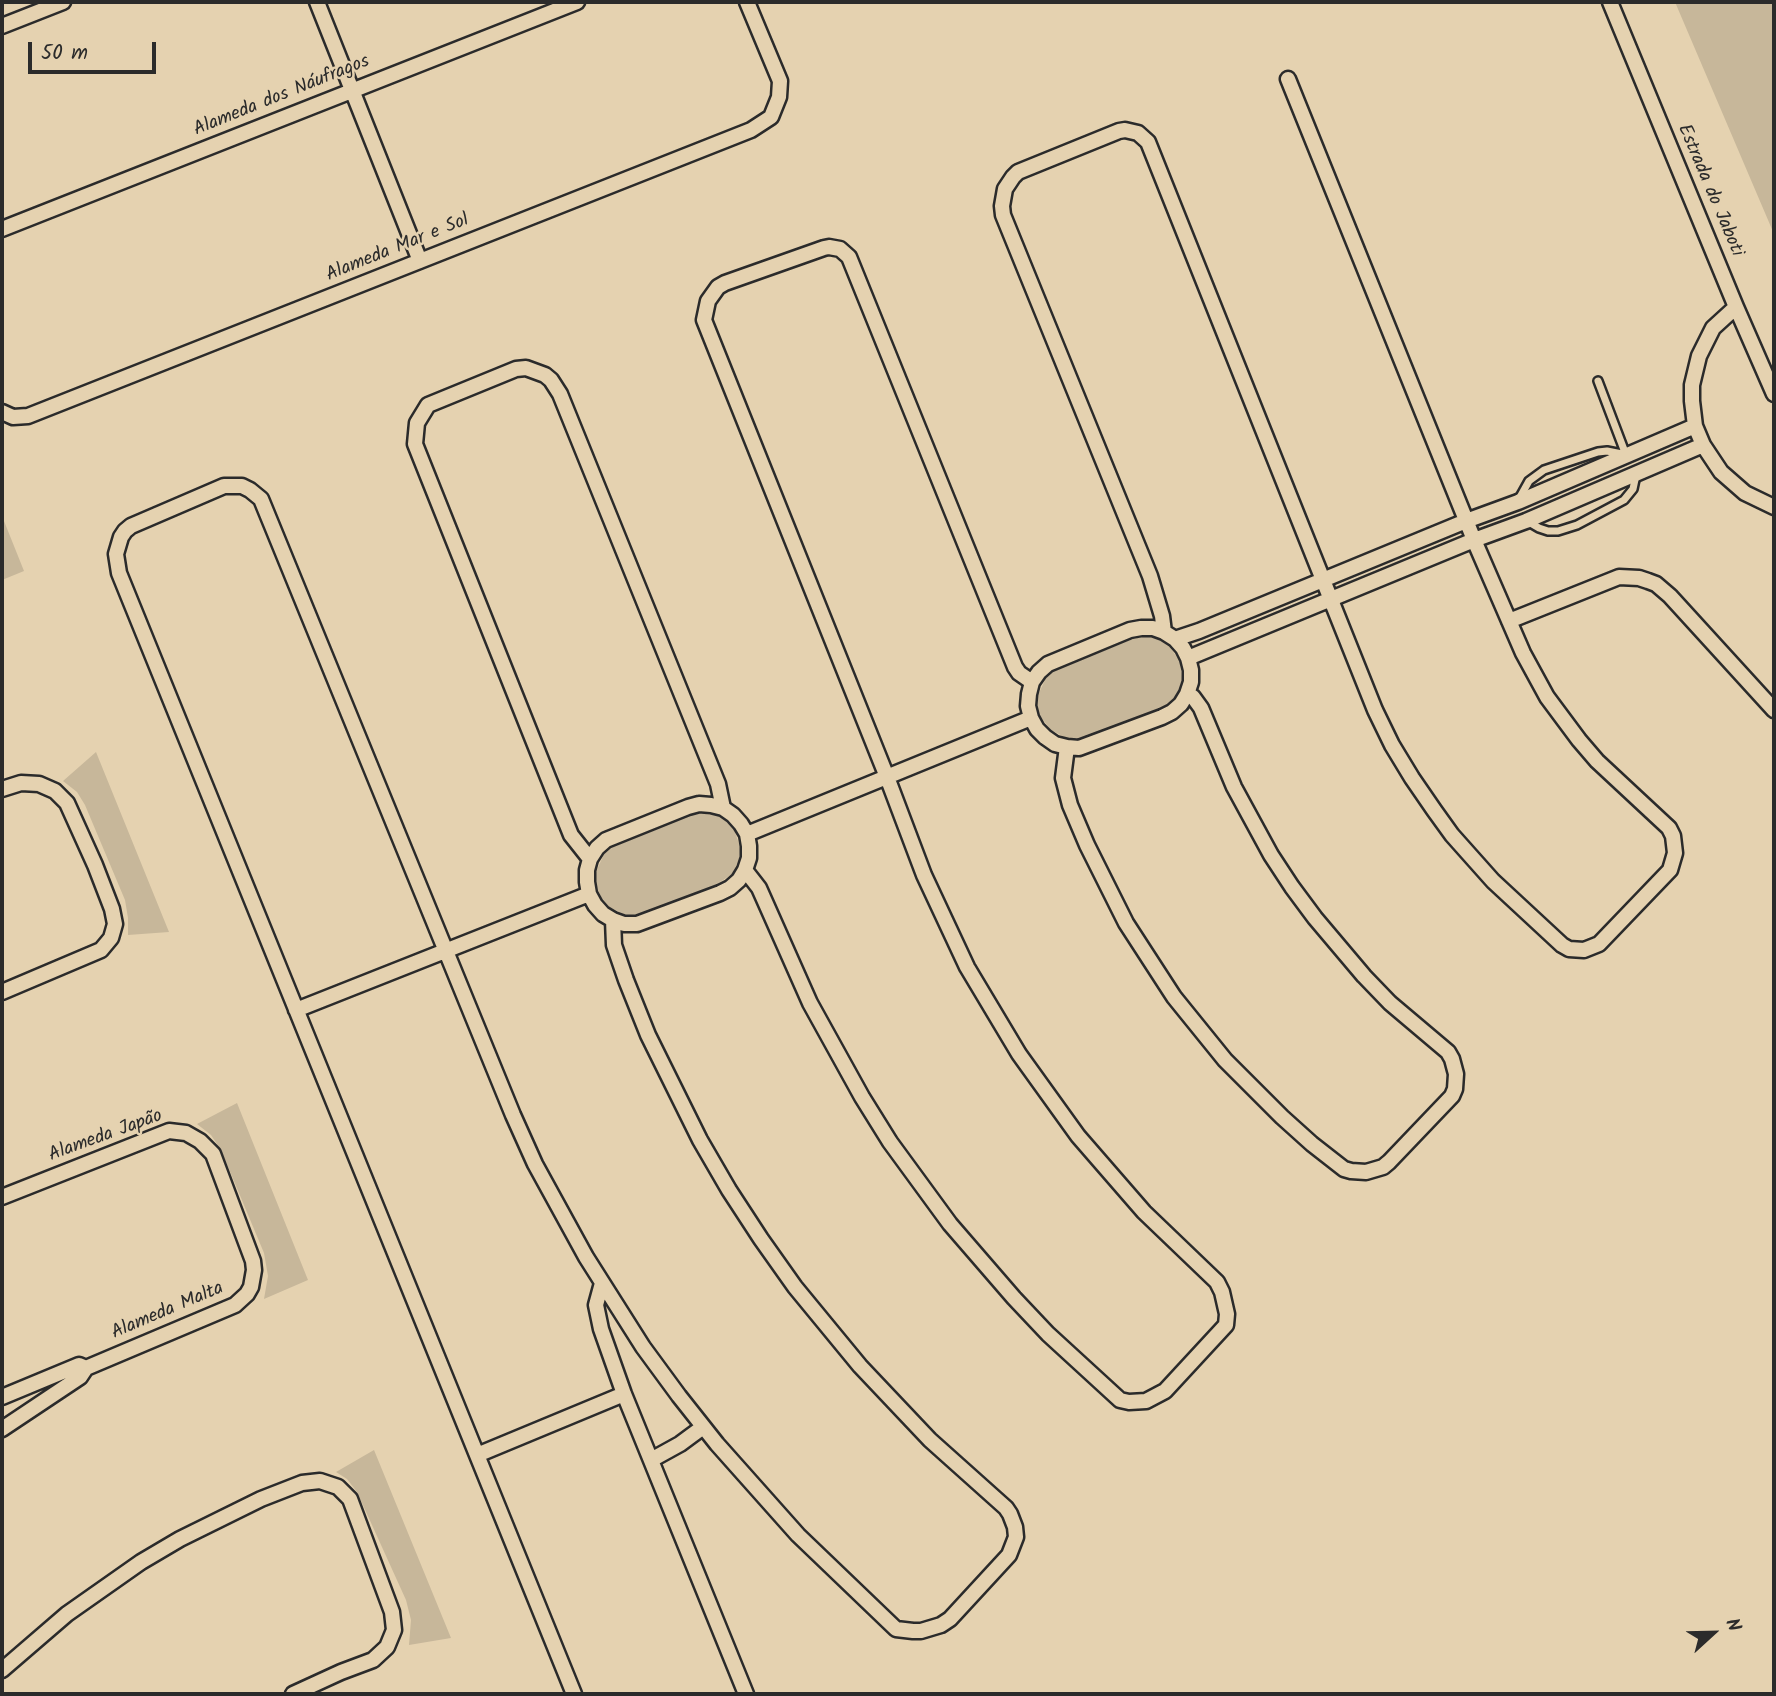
<!DOCTYPE html>
<meta charset="utf-8">
<style>
body{margin:0}
#map{position:relative;width:1776px;height:1696px;overflow:hidden;background:#e5d2b0;font-family:Kalam,sans-serif}
canvas{display:block}
.frame{position:absolute;inset:0;border:4px solid #2b2b2b;pointer-events:none}
.north{position:absolute;left:1678px;top:1598px;width:70px;height:70px;-webkit-text-stroke:5px #e5d2b0;paint-order:stroke;rotate:68deg;font-size:19px;font-weight:700;line-height:28px;text-align:center;color:#2b2b2b}
.north::after{content:'';display:block;margin:auto;width:24px;height:32px;background:#2b2b2b;clip-path:polygon(50% 0,100% 100%,50% 72%,0 100%)}
.scale{position:absolute;left:28px;top:42px;width:128px;height:32px;box-sizing:border-box;border:4px solid #2b2b2b;border-top:0;padding-left:9px;font-size:21px;line-height:24px;white-space:nowrap;color:#2b2b2b;-webkit-text-stroke:5px #e5d2b0;paint-order:stroke}
</style>
<div id="map">
<canvas width="1776" height="1696"></canvas>
<div class="frame"></div>
<div class="north">N</div>
<div class="scale">50 m</div>
</div>
<script>
const context = document.querySelector('canvas').getContext('2d');
context.lineJoin = 'round';
function paint(path, color) {
  context.fillStyle = color;
  context.fill(path, 'evenodd');
}
function shape(rows) {
  const path = new Path2D();
  for (const r of rows) {
    path.moveTo(r[0], r[1]);
    for (let i = 2; i < r.length; i += 2) path.lineTo(r[i], r[i + 1]);
  }
  return path;
}
function trace(path, color, width, dash) {
  context.strokeStyle = color;
  context.lineWidth = width;
  context.lineCap = dash ? 'butt' : 'round';
  context.setLineDash(dash || []);
  context.stroke(path);
}
function drawText(font, color, halo, rows, align = 'center') {
  context.font = font + ' Kalam,sans-serif';
  context.lineWidth = 5;
  context.setLineDash([]);
  context.textBaseline = 'middle';
  context.strokeStyle = halo;
  context.fillStyle = color;
  for (const [text, x, y, turn = 0] of rows) {
    context.save();
    context.translate(x, y);
    context.rotate((+turn || 0) * Math.PI / 180);
    context.textAlign = isNaN(turn) ? turn : align;
    if (halo) context.strokeText(text, 0, 0);
    context.fillText(text, 0, 0);
    context.restore();
  }
}
const green = shape([
 [1675,2,1774,2,1774,234],
 [2,516,24,571,2,580],
 [1142,637,1152,637,1161,640,1169,646,1180,661,1182,680,1179,690,1174,698,1167,704,1158,709,1078,739,1068,739,1051,730,1039,715,1037,705,1038,695,1046,678,1053,671,1133,639],
 [96,752,169,932,128,935,128,918,125,900,85,805,77,792,63,781],
 [700,813,719,816,727,822,734,829,740,847,740,857,732,874,716,885,636,915,626,915,609,907,602,900,595,882,596,872,604,854,611,848,690,815],
 [237,1103,308,1280,264,1299,268,1276,264,1253,221,1150,211,1135,197,1124],
 [374,1450,451,1638,409,1645,411,1620,406,1600,357,1492,347,1479,336,1472]
]);
const service = shape([
 [1598,381,1626,455],
 [1519,499,1529,481,1544,470,1598,452,1607,451,1622,454],
 [1527,521,1539,528,1548,531,1558,531,1577,525,1624,500,1633,489,1636,475]
]);
const minor = shape([
 [317,2,420,261],
 [1610,2,1736,307,1774,394],
 [2,26,63,2],
 [2,229,577,2],
 [1736,307,1713,328,1699,356,1692,385,1692,401,1695,426,1703,445,1721,472,1745,493,1774,507],
 [2,412,13,417,28,416,751,130,771,117,779,97,780,81,747,2],
 [1509,621,1619,577,1639,578,1648,581,1656,584,1670,596,1774,710],
 [1141,628,1153,628,1164,632,1175,639,1183,648,1188,658,1191,670,1191,682,1187,694,1181,704,1172,712,1162,717,1079,748,1067,747,1055,744,1045,737,1037,729,1031,718,1028,706,1029,694,1032,682,1039,672,1048,664,1130,630,1141,628],
 [1164,632,1162,616,1150,576,1003,215,1002,206,1005,189,1013,177,1018,172,1119,131,1125,130,1138,133,1148,142,1375,710,1392,745,1412,778,1434,810,1452,835,1493,881,1562,945,1569,949,1584,950,1599,944,1670,870,1675,853,1673,836,1669,828,1597,761,1579,740,1547,697,1523,653,1474,540,1288,79],
 [1175,639,1199,631,1466,521,1518,502,1695,426],
 [1188,658,1474,540,1526,521,1703,445],
 [1067,747,1063,778,1070,805,1087,845,1126,923,1174,997,1225,1060,1282,1117,1312,1144,1344,1169,1351,1171,1366,1172,1383,1167,1389,1162,1452,1096,1455,1089,1456,1074,1452,1059,1448,1052,1390,1003,1364,976,1315,918,1292,887,1271,855,1234,787,1201,708,1193,697,1187,694],
 [2,789,21,783,39,784,55,791,67,803,95,865,112,909,115,924,111,938,101,950,2,992],
 [699,804,711,805,723,808,733,815,741,824,747,834,749,846,749,858,745,870,739,880,730,888,720,893,637,924,624,924,613,920,603,914,595,905,589,894,587,882,587,870,590,859,597,848,606,840,688,807,699,804],
 [747,834,1031,718],
 [590,859,571,835,415,444,417,423,428,405,516,369,526,368,545,375,551,380,560,394,718,784,723,808],
 [745,870,759,888,810,1003,862,1097,890,1142,950,1224,1014,1298,1048,1334,1120,1400,1129,1402,1146,1401,1165,1391,1226,1325,1227,1314,1222,1292,1217,1282,1144,1212,1078,1136,1019,1054,967,967,924,875,887,777,704,320,708,301,718,287,725,283,824,248,829,247,840,249,849,257,1015,667,1019,673,1032,682],
 [296,1010,589,894],
 [2,1197,169,1131,186,1133,200,1141,213,1154,253,1261,254,1270,251,1287,247,1294,235,1305,86,1368,79,1365,2,1397],
 [602,1283,596,1305,601,1329,624,1394,746,1694],
 [2,1429,80,1377,86,1368],
 [477,1455,624,1394],
 [651,1460,680,1444,703,1427],
 [2,1670,67,1614,141,1562,180,1539,261,1499,302,1483,320,1481,338,1487,350,1499,392,1612,394,1630,387,1647,373,1660,341,1672,293,1694],
 [574,1694,119,573,116,554,121,537,125,531,131,526,224,486,242,486,250,490,261,499,513,1115,535,1164,586,1257,643,1347,679,1396,717,1444,798,1535,896,1629,913,1631,921,1631,941,1625,950,1619,1009,1555,1016,1537,1015,1527,1010,1514,1006,1508,930,1440,860,1366,795,1287,761,1239,729,1190,700,1140,648,1035,626,980,614,945,613,920]
]);
const streetNames = [
 ["Alameda dos Náufragos",282,97,-22],
 ["Estrada do Jaboti",1709,191,67],
 ["Alameda Mar e Sol",398,249,-22],
 ["Alameda Japão",106,1137,-20],
 ["Alameda Malta",168,1312,-23]
];
paint(green, '#c7b79a');
trace(service, '#2b2b2b', 12);
trace(minor, '#2b2b2b', 19);
trace(service, '#e5d2b0', 7);
trace(minor, '#e5d2b0', 14);
drawText('19px', '#2b2b2b', '#e5d2b0', streetNames);
</script>
